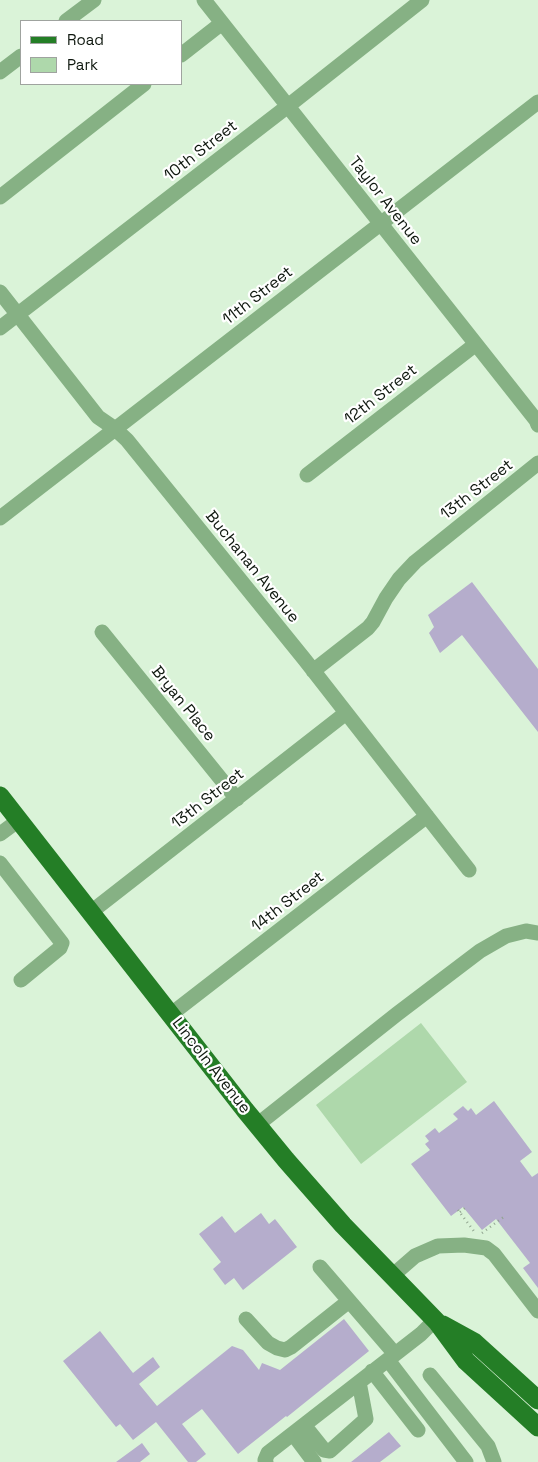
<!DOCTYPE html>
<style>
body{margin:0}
#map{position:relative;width:538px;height:1462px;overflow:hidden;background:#daf3d8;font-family:"Space Grotesk",sans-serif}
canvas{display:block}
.legend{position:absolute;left:20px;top:20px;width:162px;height:65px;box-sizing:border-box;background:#fff;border:1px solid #9fa39f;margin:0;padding:6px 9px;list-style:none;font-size:15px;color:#0f180f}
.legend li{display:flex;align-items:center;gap:10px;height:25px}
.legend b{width:25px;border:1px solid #9fa39f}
</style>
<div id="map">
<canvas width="538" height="1462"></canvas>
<ul class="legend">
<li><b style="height:6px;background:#247e26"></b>Road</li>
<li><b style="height:14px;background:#aed8ab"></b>Park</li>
</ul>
</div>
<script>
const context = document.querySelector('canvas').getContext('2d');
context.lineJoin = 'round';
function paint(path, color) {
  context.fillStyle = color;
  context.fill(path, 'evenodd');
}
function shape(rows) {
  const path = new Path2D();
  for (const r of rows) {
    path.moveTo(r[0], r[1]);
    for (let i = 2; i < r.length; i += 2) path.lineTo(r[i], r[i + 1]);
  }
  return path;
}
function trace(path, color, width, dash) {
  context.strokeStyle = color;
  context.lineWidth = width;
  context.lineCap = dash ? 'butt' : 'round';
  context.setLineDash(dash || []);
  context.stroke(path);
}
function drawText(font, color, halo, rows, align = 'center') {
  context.font = font + ' "Space Grotesk",sans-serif';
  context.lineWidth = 4.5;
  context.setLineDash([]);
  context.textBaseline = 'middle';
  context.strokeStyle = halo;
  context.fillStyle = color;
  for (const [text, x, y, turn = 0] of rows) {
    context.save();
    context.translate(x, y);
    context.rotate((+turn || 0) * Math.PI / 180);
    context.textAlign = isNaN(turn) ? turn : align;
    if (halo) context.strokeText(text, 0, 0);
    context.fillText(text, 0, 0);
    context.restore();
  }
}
const green = shape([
 [421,1023,467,1082,361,1164,316,1105]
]);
const building = shape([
 [472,582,538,669,538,732,462,635,440,653,429,633,434,627,428,615],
 [494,1101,532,1152,520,1161,532,1177,538,1173,538,1288,523,1268,530,1263,496,1219,482,1230,463,1207,451,1216,411,1164,430,1150,425,1144,429,1141,425,1136,435,1128,439,1133,458,1119,453,1114,463,1106,468,1111,471,1108,476,1115],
 [261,1213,269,1224,275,1219,297,1247,243,1290,234,1278,225,1285,213,1269,221,1262,199,1234,222,1216,235,1233],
 [344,1319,369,1351,287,1417,286,1416,238,1454,202,1409,182,1424,206,1454,196,1462,188,1462,156,1422,133,1440,120,1424,116,1427,63,1361,100,1331,133,1373,153,1357,160,1367,139,1384,157,1406,232,1346,243,1350,259,1370,262,1363,280,1370],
 [389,1432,401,1446,380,1462,351,1462],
 [142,1443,150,1454,140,1462,116,1462]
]);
const path = shape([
 [458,1210,476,1234],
 [460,1212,465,1208],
 [482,1233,505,1216]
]);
const minor = shape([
 [204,0,536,420,538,425],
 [66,21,94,0],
 [181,55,222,23],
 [0,72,21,56],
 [0,197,144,84],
 [0,292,98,417,114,428,127,440,305,660,469,870],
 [0,328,288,106,422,0],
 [307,475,476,344],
 [0,518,538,102],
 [102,632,237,799],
 [313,671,368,628,373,622,386,598,399,579,415,562,538,463],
 [0,834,19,820],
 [0,863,62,943,60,948,21,980],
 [91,912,346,713],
 [170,1015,427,816],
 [257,1125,397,1014,480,951,506,936,526,931,538,933],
 [320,1267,395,1354],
 [392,1276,415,1256,438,1246,464,1245,486,1248,494,1254,538,1311],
 [246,1319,268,1343,277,1348,285,1350,291,1347,349,1301],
 [388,1360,466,1462],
 [372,1371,418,1430],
 [430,1375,488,1446,494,1462],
 [304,1425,324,1450,330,1451,366,1419,359,1382],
 [293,1434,314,1462],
 [266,1462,265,1460,268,1453,421,1334,435,1320]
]);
const major = shape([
 [0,796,245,1110,286,1160,343,1225,438,1323,466,1361,538,1427],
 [443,1325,474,1342,538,1400]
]);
const streetNames = [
 ["10th Street",201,151,-38],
 ["Taylor Avenue",385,201,52],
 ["11th Street",258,296,-38],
 ["12th Street",381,395,-38],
 ["13th Street",477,490,-38],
 ["Buchanan Avenue",252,567,51],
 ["Bryan Place",183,704,51],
 ["13th Street",208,799,-38],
 ["14th Street",288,902,-38],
 ["Lincoln Avenue",211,1066,52]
];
paint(green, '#aed8ab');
paint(building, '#b5adcc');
trace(path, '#8fa28e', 2.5, [1, 4]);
trace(minor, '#86b184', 15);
trace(major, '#247e26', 19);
drawText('16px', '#0f180f', '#fff', streetNames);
</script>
